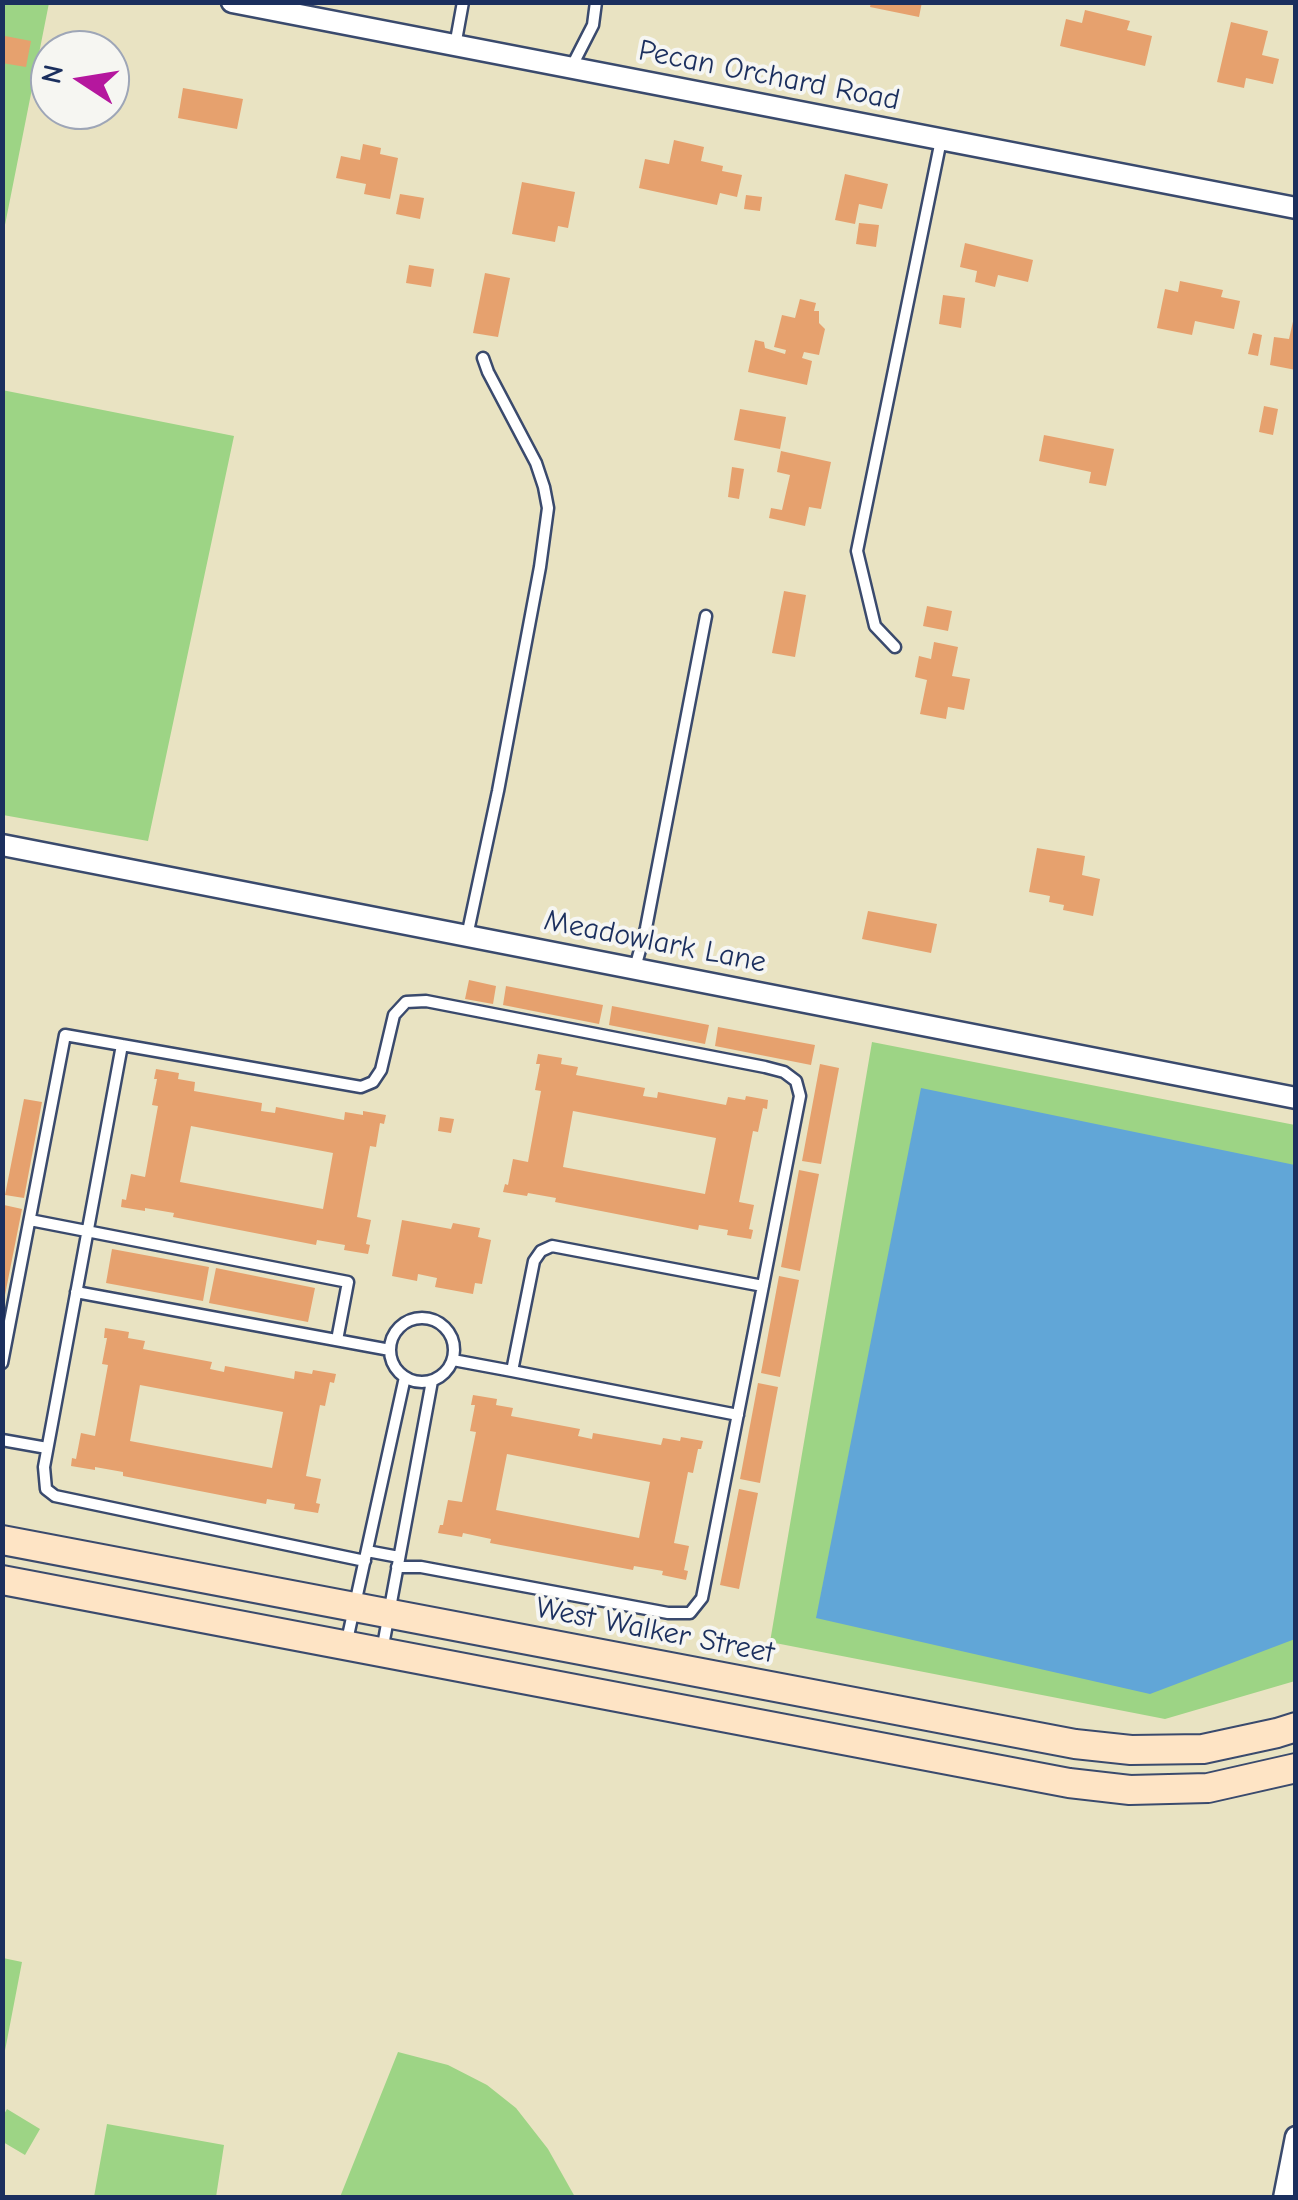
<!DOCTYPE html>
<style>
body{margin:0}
#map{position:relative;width:1298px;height:2200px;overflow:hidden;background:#e9e3c2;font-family:"Comic Neue",sans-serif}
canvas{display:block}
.frame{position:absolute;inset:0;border:5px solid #1b2f5e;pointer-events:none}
.north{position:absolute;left:30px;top:30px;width:100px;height:100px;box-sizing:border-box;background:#f6f6f2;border:2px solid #9ea6b7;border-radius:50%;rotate:282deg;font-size:28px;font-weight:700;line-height:40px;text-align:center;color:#1b2f5e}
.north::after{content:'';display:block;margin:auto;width:35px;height:45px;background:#b5179e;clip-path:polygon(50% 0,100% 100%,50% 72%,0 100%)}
</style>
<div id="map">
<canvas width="1298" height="2200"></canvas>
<div class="frame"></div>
<div class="north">N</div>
</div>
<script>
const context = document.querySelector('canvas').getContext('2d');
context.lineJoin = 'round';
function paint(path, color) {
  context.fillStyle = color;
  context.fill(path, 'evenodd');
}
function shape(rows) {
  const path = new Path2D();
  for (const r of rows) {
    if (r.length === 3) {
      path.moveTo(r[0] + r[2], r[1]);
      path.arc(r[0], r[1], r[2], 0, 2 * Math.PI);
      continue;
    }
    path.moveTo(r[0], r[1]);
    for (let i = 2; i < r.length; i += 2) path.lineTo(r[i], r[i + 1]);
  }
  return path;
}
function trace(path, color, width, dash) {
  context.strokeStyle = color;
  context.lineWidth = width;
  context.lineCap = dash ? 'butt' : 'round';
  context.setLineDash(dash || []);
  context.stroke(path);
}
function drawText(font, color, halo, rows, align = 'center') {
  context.font = font + ' "Comic Neue",sans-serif';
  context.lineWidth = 8;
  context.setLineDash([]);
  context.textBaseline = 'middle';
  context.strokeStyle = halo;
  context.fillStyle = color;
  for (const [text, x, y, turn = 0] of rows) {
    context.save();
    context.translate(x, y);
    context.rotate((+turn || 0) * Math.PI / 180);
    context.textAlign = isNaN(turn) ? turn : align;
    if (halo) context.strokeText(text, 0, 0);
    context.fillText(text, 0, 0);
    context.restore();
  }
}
const green = shape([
 [3,3,49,3,3,235],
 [2,390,234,436,148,841,3,815],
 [872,1042,1295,1125,1295,1681,1165,1719,770,1642],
 [3,1958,22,1962,3,2061,2,1958],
 [398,2052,448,2065,487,2085,516,2108,548,2149,575,2197,340,2197],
 [7,2109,40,2129,25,2155,3,2142,3,2116],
 [107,2124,224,2145,216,2197,94,2197]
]);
const water = shape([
 [921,1088,1295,1165,1295,1639,1150,1694,816,1618]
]);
const building = shape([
 [871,2,922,2,919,17,870,7],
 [1085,10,1130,21,1127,30,1152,36,1145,66,1060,46,1066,19,1082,23],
 [1231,22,1268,31,1262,55,1279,59,1273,84,1246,78,1244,88,1217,82],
 [5,36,31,41,26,67,2,63],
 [183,88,243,99,237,129,178,118],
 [674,140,704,147,701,161,723,166,722,171,742,175,737,197,720,193,717,205,639,188,645,159,669,164],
 [363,144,381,148,380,154,398,158,390,199,364,194,366,184,336,178,341,156,360,160],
 [845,174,888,184,882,209,859,204,855,224,835,220],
 [522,182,575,192,568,228,558,226,555,242,512,234],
 [400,194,424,198,420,219,396,214],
 [746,195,762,197,760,211,744,209],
 [859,223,879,225,876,247,856,244],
 [965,243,1033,260,1028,282,998,275,995,287,975,282,977,271,960,267],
 [409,265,434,269,431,287,406,283],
 [485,273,510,278,498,337,473,333],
 [1180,281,1223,290,1221,297,1240,301,1234,329,1195,321,1192,335,1157,328,1165,289,1178,292],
 [943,295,965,298,961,328,939,324],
 [800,299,816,303,814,311,819,311,819,323,825,329,819,355,804,352,802,358,812,361,807,385,748,372,755,340,764,342,765,348,785,354,786,350,774,347,782,315,795,318],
 [1294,317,1296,317,1296,370,1270,365,1274,337,1289,339],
 [1253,333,1262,335,1258,356,1248,354],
 [1264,406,1278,409,1273,435,1259,432],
 [740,409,786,417,780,449,734,440],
 [1044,435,1114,449,1106,486,1089,483,1091,472,1039,461],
 [781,451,831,462,821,509,809,507,805,526,769,518,771,508,782,510,790,475,777,472],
 [732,467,744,469,739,499,728,497],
 [784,591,806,595,795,657,772,653],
 [927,606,952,611,948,631,923,626],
 [934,642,958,647,952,676,970,679,964,710,948,707,946,719,920,714,927,680,915,677,919,656,931,659],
 [1037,848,1085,856,1082,875,1100,879,1093,916,1063,910,1064,905,1049,902,1050,896,1029,892],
 [868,911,937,924,931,953,862,939],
 [469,980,496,986,493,1004,465,999],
 [506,986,603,1005,599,1024,503,1005],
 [612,1006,709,1025,705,1044,609,1025],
 [718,1027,815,1045,811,1065,715,1046],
 [538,1054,562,1058,561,1064,578,1067,576,1075,645,1088,643,1096,657,1098,658,1092,726,1105,728,1097,745,1100,746,1096,768,1100,767,1109,763,1108,758,1132,753,1131,739,1202,754,1205,749,1229,753,1230,751,1239,727,1235,728,1230,699,1225,698,1230,555,1202,556,1198,528,1193,527,1196,503,1192,505,1184,508,1185,513,1159,528,1162,541,1091,535,1090,540,1064,536,1064],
 [573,1111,716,1138,705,1194,563,1167],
 [820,1064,839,1068,821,1164,802,1161],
 [156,1069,179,1073,178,1079,195,1082,194,1091,262,1103,261,1111,275,1113,276,1107,344,1120,345,1112,363,1115,363,1111,386,1115,384,1124,380,1123,376,1147,370,1146,357,1217,371,1220,366,1244,370,1245,368,1254,344,1250,345,1245,317,1240,316,1245,173,1217,174,1213,145,1208,145,1211,121,1207,122,1199,126,1200,131,1174,145,1177,158,1106,152,1105,157,1079,154,1079],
 [191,1126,333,1153,323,1209,180,1182],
 [24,1099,42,1102,24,1198,5,1195],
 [440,1117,454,1119,451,1133,438,1131],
 [799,1170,819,1174,800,1271,781,1267],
 [4,1205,22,1209,4,1300,2,1300],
 [402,1220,451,1229,453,1223,480,1228,478,1237,491,1240,482,1284,475,1283,473,1294,435,1287,437,1278,418,1274,417,1281,392,1276],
 [112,1249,209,1267,203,1301,106,1283],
 [216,1268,315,1288,308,1322,209,1303],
 [779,1276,799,1280,780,1377,761,1373],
 [105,1328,129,1332,128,1338,145,1341,143,1349,212,1362,210,1369,224,1372,225,1366,294,1379,295,1371,312,1374,313,1370,336,1374,334,1383,330,1382,325,1406,320,1405,306,1476,321,1479,316,1503,320,1504,318,1513,294,1509,295,1504,267,1499,266,1504,123,1476,123,1472,95,1467,95,1470,71,1466,72,1458,76,1459,81,1433,95,1436,108,1365,102,1364,107,1338,104,1338],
 [140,1385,283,1412,272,1468,130,1441],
 [758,1383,778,1387,760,1483,740,1479],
 [473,1395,497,1399,496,1405,513,1408,511,1416,580,1429,578,1436,592,1439,593,1433,661,1445,663,1438,680,1441,681,1437,703,1441,701,1449,698,1449,693,1473,688,1472,674,1543,689,1546,684,1570,688,1571,686,1580,662,1575,663,1571,634,1566,633,1570,490,1543,491,1539,463,1533,462,1537,438,1533,440,1525,443,1525,448,1500,462,1502,476,1432,470,1431,475,1405,471,1405],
 [507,1454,650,1482,639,1538,496,1510],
 [739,1489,758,1493,739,1589,720,1585]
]);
const lane = shape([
 [455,46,463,2],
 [571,68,593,25,596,2],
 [895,647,875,626,857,551,941,140],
 [467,936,498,791,540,567,548,508,544,487,536,463,488,372,483,358],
 [635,968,646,928,706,616],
 [122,1045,44,1467,46,1489,55,1496,365,1561],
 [30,1220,348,1282,337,1340],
 [76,1292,390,1350],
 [422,1350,32],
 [453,1360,512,1371,534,1261,541,1251,552,1246,763,1286],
 [2,1363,65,1035,361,1087,373,1082,381,1070,394,1015,406,1002,426,1001,765,1067,784,1072,796,1081,800,1096,702,1598,690,1613,668,1613,421,1567,397,1567],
 [512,1371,738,1415],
 [2,1440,47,1448],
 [367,1551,399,1557],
 [346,1645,405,1377],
 [382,1651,432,1381]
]);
const street = shape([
 [232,2,1296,208],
 [2,845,1296,1098],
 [1284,2198,1296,2137]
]);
const secondary = shape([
 [2,1540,1075,1744,1131,1750,1203,1749,1277,1733,1296,1727],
 [2,1580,1069,1783,1130,1790,1208,1788,1296,1768]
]);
const streetNames = [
 ["Pecan Orchard Road",769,76,11],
 ["Meadowlark Lane",655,942,11],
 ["West Walker Street",655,1631,11]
];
paint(green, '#9dd485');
paint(water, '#61a6d7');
paint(building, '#e6a16e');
trace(lane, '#3a4a6d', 15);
trace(street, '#3a4a6d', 25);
trace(secondary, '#3a4a6d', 32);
trace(lane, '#fff', 10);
trace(street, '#fff', 20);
trace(secondary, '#fee4c5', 28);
drawText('30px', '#1b2f5e', '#f6f6f2', streetNames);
</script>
